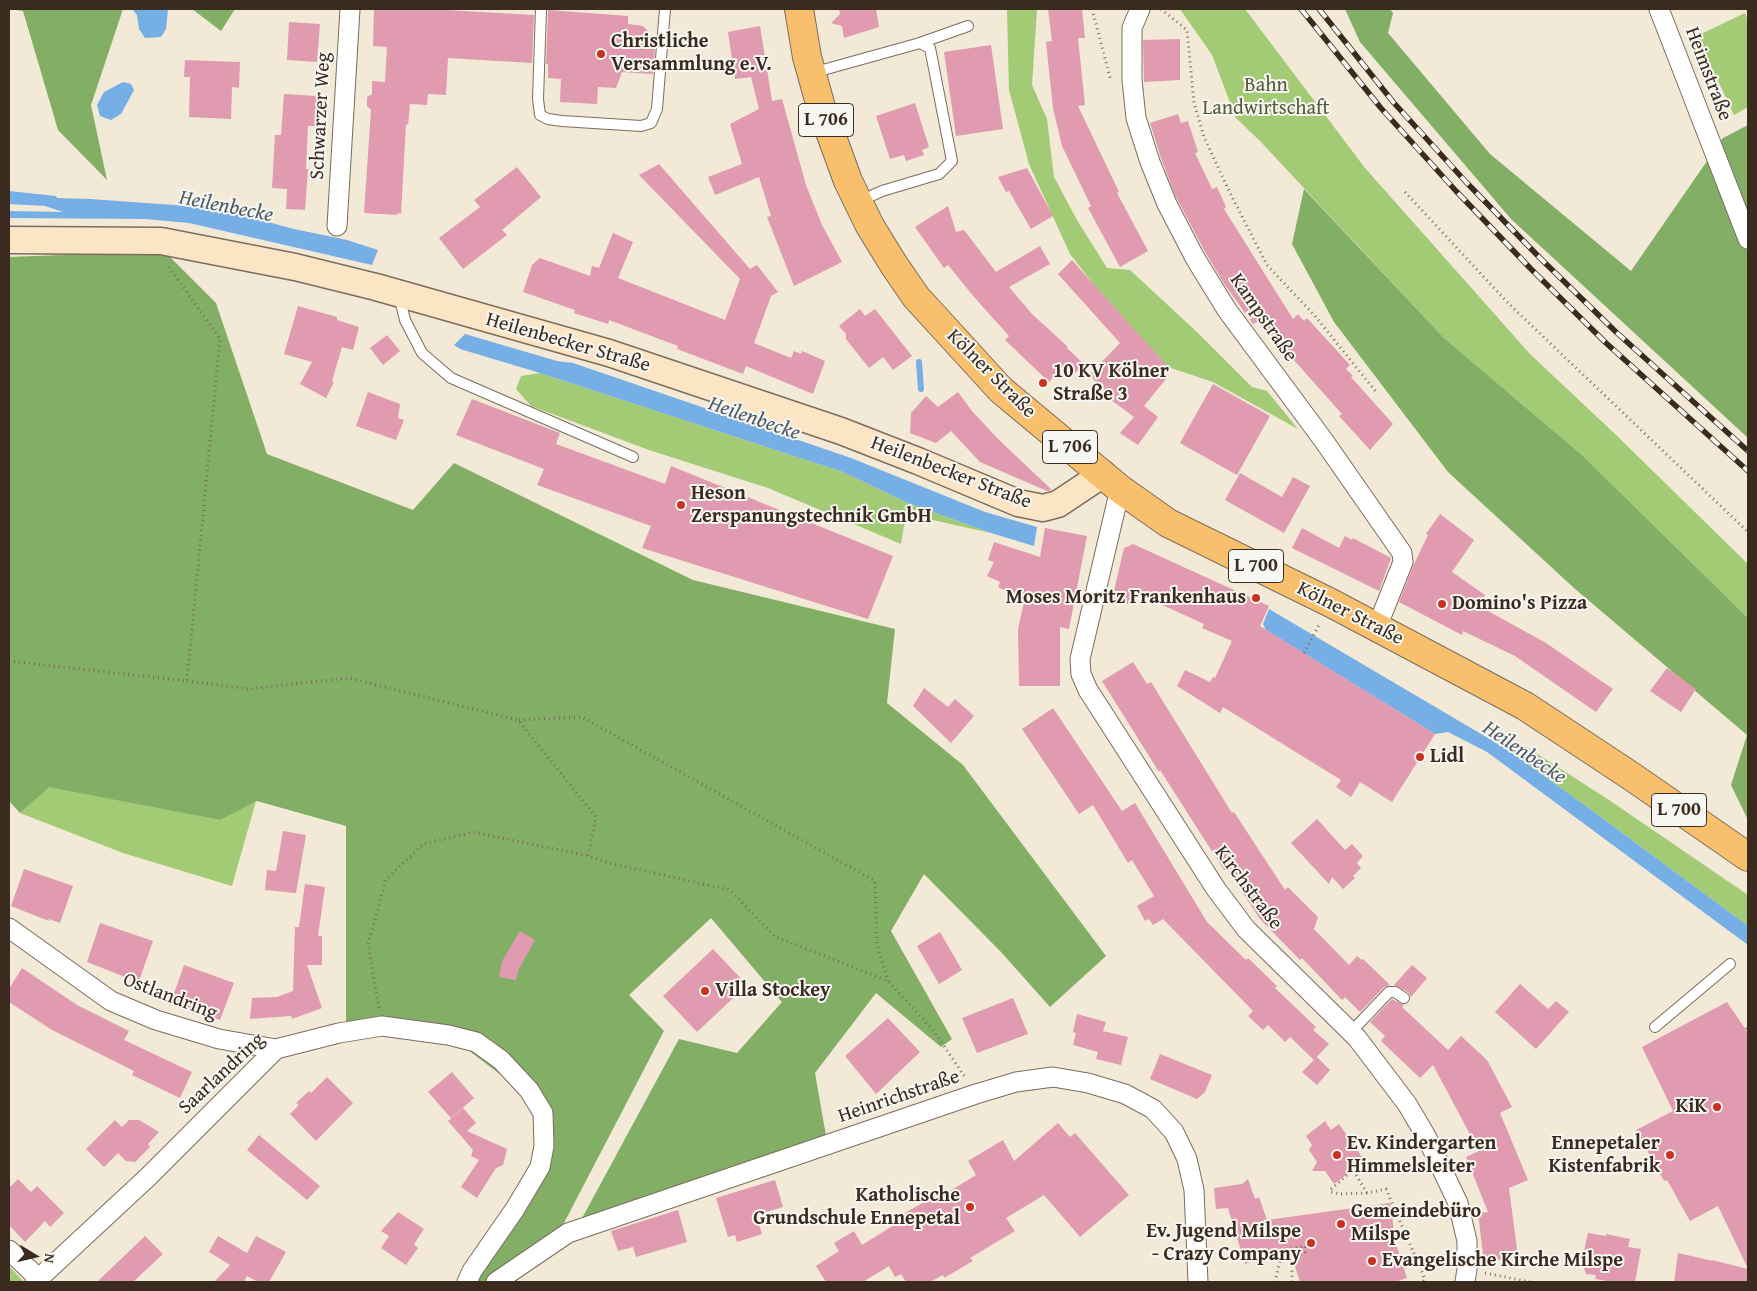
<!DOCTYPE html>
<meta charset="utf-8">
<style>
body{margin:0}
#map{position:relative;width:1757px;height:1291px;overflow:hidden;background:#f2e9d6;font-family:"Gentium Book Plus",serif}
canvas{display:block}
.frame{position:absolute;inset:0;border:10px solid #3b2a1e;pointer-events:none}
.north{position:absolute;left:10px;top:1231px;width:50px;height:50px;-webkit-text-stroke:4px #f6f6f2;paint-order:stroke;rotate:99deg;font-size:14px;font-weight:700;line-height:20px;text-align:center;color:#3b2a1e}
.north::after{content:'';display:block;margin:auto;width:18px;height:22px;background:#3b2a1e;clip-path:polygon(50% 0,100% 100%,50% 72%,0 100%)}
</style>
<div id="map">
<canvas width="1757" height="1291"></canvas>
<div class="frame"></div>
<div class="north">N</div>
</div>
<script>
const context = document.querySelector('canvas').getContext('2d');
context.lineJoin = 'round';
function paint(path, color) {
  context.fillStyle = color;
  context.fill(path, 'evenodd');
}
function shape(rows) {
  const path = new Path2D();
  for (const r of rows) {
    path.moveTo(r[0], r[1]);
    for (let i = 2; i < r.length; i += 2) path.lineTo(r[i], r[i + 1]);
  }
  return path;
}
function trace(path, color, width, dash) {
  context.strokeStyle = color;
  context.lineWidth = width;
  context.lineCap = dash ? 'butt' : 'round';
  context.setLineDash(dash || []);
  context.stroke(path);
}
function drawText(font, color, halo, rows, align = 'center') {
  context.font = font + ' "Gentium Book Plus",serif';
  context.lineWidth = 4;
  context.setLineDash([]);
  context.textBaseline = 'middle';
  context.strokeStyle = halo;
  context.fillStyle = color;
  for (const [text, x, y, turn = 0] of rows) {
    context.save();
    context.translate(x, y);
    context.rotate((+turn || 0) * Math.PI / 180);
    context.textAlign = isNaN(turn) ? turn : align;
    if (halo) context.strokeText(text, 0, 0);
    context.fillText(text, 0, 0);
    context.restore();
  }
}
const green = shape([
 [1007,9,1037,9,1032,85,1047,119,1054,177,1077,220,1107,268,1130,270,1197,332,1252,387,1267,391,1298,429,1213,382,1168,367,1098,290,1070,254,1029,164,1009,90],
 [1180,9,1245,9,1365,168,1530,354,1615,434,1748,564,1748,618,1583,456,1444,338,1260,141,1236,118,1212,55],
 [1745,13,1748,21,1748,107,1734,115,1697,36],
 [540,373,843,472,908,503,991,533,906,514,901,544,768,488,649,450,531,406,516,389,521,376],
 [1525,746,1609,800,1748,895,1748,926,1590,809,1515,755],
 [49,786,220,820,256,801,232,886,123,853,20,813],
 [9,1266,23,1281,21,1282,9,1282]
]);
const forest = shape([
 [9,9,123,9,91,105,107,180,58,130,23,11],
 [192,9,235,9,221,31],
 [1345,9,1390,9,1393,13,1388,33,1490,154,1631,271,1723,138,1748,125,1748,438,1511,219,1360,42],
 [1304,189,1444,338,1583,456,1748,618,1748,820,1731,785,1747,735,1574,588,1448,472,1334,322,1292,244],
 [164,251,216,303,267,454,413,510,454,463,693,580,895,629,887,703,963,765,1106,956,1050,1007,1001,952,924,874,891,931,952,1039,941,1047,876,993,815,1073,828,1147,574,1233,679,1039,737,1053,782,1002,711,918,629,995,664,1031,552,1246,499,1282,471,1282,533,1167,539,1118,513,1084,468,1050,416,1033,346,1031,346,826,257,801,220,820,49,787,20,813,9,801,9,257]
]);
const water = shape([
 [132,9,168,9,166,29,161,37,145,38,139,29,137,15],
 [123,82,131,84,134,90,121,114,111,120,100,116,97,105,104,92],
 [9,191,56,196,57,198,90,199,188,206,231,212,294,229,347,240,378,250,372,265,189,223,145,219,9,218,9,211,63,212,45,206,9,204],
 [465,334,557,361,573,363,851,458,985,512,1037,527,1034,546,991,533,908,503,843,472,540,373,460,349,454,345],
 [1269,609,1493,741,1515,755,1590,809,1748,926,1748,945,1487,752,1448,732,1435,734,1266,630,1263,624]
]);
const stream = shape([
 [919,362,921,389]
]);
const building = shape([
 [374,9,428,9,534,15,532,63,448,58,446,95,428,94,427,105,410,104,408,125,406,124,401,214,397,213,397,215,364,213,371,110,367,106,367,97,372,94,372,81,385,82,387,47,373,46],
 [839,9,876,9,879,27,844,38,842,26,831,23,840,14],
 [1048,9,1082,9,1085,38,1078,38,1085,105,1078,106,1119,192,1117,193,1148,251,1120,267,1088,208,1091,206,1062,146,1053,108,1046,42,1052,41],
 [548,10,628,16,628,24,643,26,649,32,648,48,655,49,653,74,622,72,616,88,598,87,597,104,560,102,561,79,548,78,548,64,546,64],
 [289,22,320,24,317,62,287,60],
 [760,26,772,101,782,99,806,185,822,225,842,262,794,286,767,217,771,216,759,177,715,195,708,177,742,164,730,124,759,109,751,77,735,79,728,32],
 [1180,39,1180,80,1144,82,1143,40],
 [991,45,1003,129,956,136,944,52],
 [185,60,240,62,239,88,232,87,231,119,189,117,190,77,184,77],
 [284,94,318,96,316,126,308,126,306,169,308,169,305,210,286,209,287,189,272,188,275,135,281,135],
 [915,103,929,147,922,150,924,155,906,161,904,155,890,159,876,116],
 [1178,114,1181,123,1188,121,1198,152,1195,153,1212,189,1217,187,1226,207,1224,209,1293,319,1298,314,1304,321,1307,318,1350,365,1346,369,1353,376,1351,377,1393,424,1370,450,1339,416,1342,414,1259,321,1253,324,1225,285,1205,252,1175,195,1161,158,1150,123],
 [659,164,750,269,757,265,778,292,771,296,754,343,791,358,794,351,801,354,802,351,825,361,813,394,746,366,743,374,677,349,678,346,609,320,608,324,574,313,575,310,523,292,532,265,540,258,590,276,592,266,599,268,613,233,633,242,618,278,725,320,740,279,639,175],
 [517,167,541,197,502,230,507,235,463,269,439,238,480,207,474,200],
 [1027,168,1053,216,1031,229,1009,191,1006,192,998,177],
 [948,206,956,232,964,230,996,272,1040,246,1050,264,1009,287,1032,314,1068,347,1067,348,1084,364,1071,377,1061,368,1049,382,1005,340,1009,336,974,297,948,265,944,268,915,227],
 [1072,260,1169,368,1162,376,1166,379,1144,406,1158,417,1138,445,1120,433,1134,417,1107,397,1109,394,1089,375,1120,343,1058,274],
 [298,306,337,317,337,320,359,327,353,350,342,347,332,381,334,382,326,398,300,384,312,362,284,354],
 [860,309,865,316,875,309,912,356,893,370,883,357,869,368,846,339,846,334,839,326],
 [387,335,400,351,383,365,370,348],
 [1213,384,1270,416,1237,475,1180,443],
 [368,392,400,404,398,418,404,420,396,440,356,426],
 [958,392,972,411,999,440,1052,490,1047,491,980,462,951,431,936,443,910,433,911,413,926,396,938,407],
 [472,399,560,433,556,444,665,484,671,466,893,556,868,619,642,548,651,526,537,485,544,469,456,435],
 [1240,473,1282,497,1293,477,1310,486,1284,533,1225,500],
 [1440,514,1474,540,1452,572,1485,595,1479,606,1546,643,1613,689,1596,712,1515,656,1463,631,1462,635,1399,602,1414,564,1428,535,1426,534],
 [1045,528,1087,536,1069,629,1060,627,1060,686,1019,686,1018,629,1024,602,1019,601,1019,598,998,587,1000,582,987,576,994,562,988,560,994,542,1040,557],
 [1302,528,1339,548,1345,536,1352,540,1353,538,1391,558,1379,591,1292,548],
 [1133,544,1269,606,1260,626,1435,734,1392,802,1360,782,1351,797,1336,787,1341,780,1223,707,1220,713,1177,686,1185,670,1210,682,1213,677,1215,678,1232,641,1202,628,1204,624,1134,592,1131,605,1112,599,1124,548],
 [1133,662,1147,684,1151,682,1232,813,1234,812,1285,890,1288,887,1318,917,1314,929,1349,965,1357,956,1362,960,1363,959,1390,985,1384,987,1360,1012,1345,997,1342,1000,1302,958,1300,960,1260,919,1227,869,1224,870,1160,770,1159,772,1102,681],
 [1667,668,1696,689,1681,712,1650,691],
 [924,688,948,707,955,699,974,716,951,743,913,706],
 [1053,708,1122,811,1135,803,1207,922,1246,960,1248,958,1277,986,1275,988,1316,1027,1313,1030,1329,1044,1314,1060,1290,1037,1285,1042,1268,1025,1263,1030,1248,1016,1253,1011,1163,919,1153,925,1149,919,1145,921,1137,906,1154,896,1132,860,1128,863,1093,805,1079,814,1022,729],
 [1317,819,1345,850,1352,844,1363,856,1357,863,1361,868,1353,876,1355,878,1343,889,1332,877,1329,884,1291,843],
 [283,831,306,835,296,893,265,890,267,870,276,871],
 [24,869,73,886,60,923,49,919,49,921,11,906],
 [305,884,325,887,318,936,322,936,322,965,307,965,322,1008,292,1019,291,1016,250,1019,252,998,277,997,293,991,295,927,299,927],
 [100,923,153,941,139,981,125,976,125,977,87,962],
 [520,931,535,940,518,971,516,980,499,977,502,961],
 [940,932,962,970,939,984,917,946],
 [713,949,747,985,697,1032,663,996],
 [184,965,234,983,220,1020,171,1002],
 [1412,965,1427,978,1411,997,1408,992,1394,985],
 [22,968,77,1005,129,1031,124,1040,192,1072,180,1098,132,1075,134,1071,52,1030,9,1002,9,989],
 [1520,984,1548,1009,1556,1001,1569,1012,1536,1049,1495,1012],
 [1013,998,1028,1034,977,1053,962,1018],
 [1392,999,1404,1005,1402,1007,1448,1050,1461,1036,1487,1060,1512,1107,1500,1113,1528,1180,1509,1188,1518,1257,1484,1262,1478,1213,1488,1212,1466,1157,1479,1151,1433,1065,1420,1078,1381,1041,1385,1036,1370,1022],
 [1727,1002,1748,1033,1748,1282,1674,1282,1678,1253,1713,1261,1712,1260,1748,1269,1718,1206,1690,1221,1667,1180,1664,1181,1636,1130,1673,1111,1642,1047],
 [1077,1014,1106,1022,1103,1031,1128,1037,1121,1065,1096,1059,1098,1052,1073,1045,1076,1033,1073,1032],
 [888,1018,920,1052,876,1094,845,1056],
 [1160,1054,1212,1075,1205,1092,1197,1099,1150,1079],
 [1317,1057,1330,1070,1317,1085,1302,1072],
 [452,1072,474,1098,451,1118,428,1092],
 [327,1077,353,1103,316,1141,290,1114,299,1105,296,1103,309,1091,311,1093],
 [463,1108,476,1123,467,1131,507,1149,503,1165,496,1168,477,1198,461,1187,479,1160,471,1156,473,1150,448,1121],
 [115,1120,122,1127,129,1120,139,1120,159,1132,148,1144,150,1147,135,1162,126,1161,118,1153,104,1167,86,1149],
 [1325,1121,1331,1130,1339,1124,1364,1160,1352,1168,1353,1170,1334,1184,1325,1171,1312,1171,1317,1162,1309,1150,1312,1145,1306,1136],
 [1058,1123,1070,1137,1075,1133,1129,1195,1080,1237,1044,1195,1006,1218,1015,1231,970,1258,973,1261,944,1278,943,1275,930,1282,906,1282,901,1274,895,1277,889,1266,863,1282,826,1282,816,1266,839,1251,834,1243,854,1231,862,1245,907,1217,905,1213,933,1197,935,1200,976,1175,968,1161,1003,1140,1014,1161],
 [259,1135,320,1186,307,1200,247,1150],
 [18,1179,31,1192,37,1186,64,1213,50,1227,45,1221,25,1242,9,1225,9,1188],
 [1248,1179,1255,1199,1259,1197,1267,1220,1390,1203,1396,1244,1407,1278,1395,1282,1300,1282,1289,1248,1245,1264,1228,1208,1216,1209,1214,1188,1242,1184],
 [775,1180,783,1207,756,1215,762,1234,737,1242,735,1235,728,1237,716,1198],
 [678,1210,687,1242,636,1257,633,1247,618,1251,611,1231],
 [398,1212,424,1229,414,1244,418,1248,406,1265,381,1248,389,1236,381,1231],
 [1588,1233,1606,1236,1606,1234,1630,1239,1628,1247,1641,1249,1635,1282,1614,1282,1595,1279,1596,1275,1586,1274,1578,1251,1584,1251],
 [145,1236,163,1254,133,1282,97,1282],
 [218,1236,247,1253,256,1236,286,1252,269,1282,258,1282,247,1276,244,1282,214,1282,230,1265,209,1252]
]);
const path = shape([
 [1092,9,1111,81],
 [1161,9,1187,30,1194,103,1204,137,1230,193,1267,265,1315,316,1377,393],
 [1405,192,1508,303,1748,532],
 [1304,653,1320,623],
 [9,661,187,681,220,339,169,267],
 [187,681,248,689,349,678,518,720,596,817,588,856,609,863,730,890,774,936,888,981,933,1030,965,1077],
 [519,720,582,717,875,881,877,944,888,981],
 [379,1008,368,944,386,880,423,844,473,832,588,856],
 [1746,1029,1748,1027],
 [1367,1193,1353,1170,1330,1190,1331,1192,1340,1194,1367,1193,1386,1189,1425,1279,1423,1282],
 [1380,1233,1382,1238,1405,1234],
 [1485,1273,1531,1282],
 [1275,1282,1281,1256,1285,1250,1305,1246,1305,1252,1297,1257,1292,1265,1292,1282]
]);
const service = shape([
 [541,9,538,99,540,115,548,119,562,121,641,126,651,123,657,109,665,9],
 [920,43,968,26],
 [812,73,920,43,930,48,952,161,939,174,882,191,858,202],
 [399,295,405,320,422,353,451,378,633,457],
 [1655,1027,1730,964],
 [1351,1032,1389,992,1395,992,1404,998]
]);
const minor = shape([
 [1140,9,1132,28,1132,80,1136,118,1150,162,1167,204,1195,258,1227,310,1324,441,1402,553,1403,562,1377,627],
 [1659,9,1748,239],
 [337,226,350,9],
 [1120,489,1080,659,1081,674,1088,690,1216,889,1246,929,1357,1038,1407,1104,1426,1136,1458,1203,1467,1241,1467,1269,1465,1282],
 [9,928,111,1001,156,1020,219,1039,276,1049],
 [9,1250,39,1279],
 [35,1282,148,1177,276,1049,339,1033,382,1026,448,1035,476,1042,501,1060,529,1090,543,1113,544,1146,540,1167,515,1209,472,1271,467,1282],
 [496,1282,568,1233,976,1094,1016,1082,1053,1077,1088,1083,1125,1094,1153,1109,1174,1132,1187,1159,1194,1190,1198,1282]
]);
const secondary = shape([
 [9,240,161,241,295,267,376,287,609,353,841,431,918,461,1018,503,1043,508,1058,504,1103,474]
]);
const primary = shape([
 [799,9,807,57,821,107,848,181,870,226,894,265,916,297,1001,390,1120,489,1168,523,1331,603,1525,706,1631,776,1748,857]
]);
const rail = shape([
 [1301,9,1380,107,1456,191,1530,268,1606,343,1748,471],
 [1319,9,1394,103,1466,182,1540,258,1616,332,1748,451]
]);
const markers = [
 [601,54,5,"#c8321e"],
 [1043,383,5,"#c8321e"],
 [681,505,5,"#c8321e"],
 [1256,598,5,"#c8321e"],
 [1442,604,5,"#c8321e"],
 [1420,757,5,"#c8321e"],
 [705,991,5,"#c8321e"],
 [1717,1107,5,"#c8321e"],
 [1337,1155,5,"#c8321e"],
 [1670,1155,5,"#c8321e"],
 [970,1207,5,"#c8321e"],
 [1341,1224,5,"#c8321e"],
 [1311,1243,5,"#c8321e"],
 [1372,1261,5,"#c8321e"]
];
const shields = [
 [826,120,55],
 [1070,447,55],
 [1256,566,55],
 [1679,810,55]
];
const shieldNames = [
 ["L 706",826,120],
 ["L 706",1070,447],
 ["L 700",1256,566],
 ["L 700",1679,810]
];
const poiNames = [
 ["Christliche",611,42],
 ["Versammlung e.V.",611,65],
 ["10 KV Kölner",1053,372],
 ["Straße 3",1053,395],
 ["Heson",691,494],
 ["Zerspanungstechnik GmbH",691,517],
 ["Moses Moritz Frankenhaus",1246,598,"right"],
 ["Domino's Pizza",1452,604],
 ["Lidl",1430,757],
 ["Villa Stockey",715,991],
 ["KiK",1707,1107,"right"],
 ["Ev. Kindergarten",1347,1144],
 ["Himmelsleiter",1347,1167],
 ["Ennepetaler",1660,1144,"right"],
 ["Kistenfabrik",1660,1167,"right"],
 ["Katholische",960,1196,"right"],
 ["Grundschule Ennepetal",960,1219,"right"],
 ["Gemeindebüro",1351,1212],
 ["Milspe",1351,1235],
 ["Ev. Jugend Milspe",1301,1232,"right"],
 ["- Crazy Company",1301,1255,"right"],
 ["Evangelische Kirche Milspe",1382,1261]
];
const streetNames = [
 ["Heimstraße",1708,74,69],
 ["Schwarzer Weg",321,116,-87],
 ["Kampstraße",1263,318,55],
 ["Heilenbecker Straße",568,343,16],
 ["Kölner Straße",991,374,45],
 ["Heilenbecker Straße",951,473,21],
 ["Kölner Straße",1350,614,27],
 ["Kirchstraße",1248,888,53],
 ["Ostlandring",170,997,21],
 ["Saarlandring",222,1074,-43],
 ["Heinrichstraße",899,1097,-19]
];
const parkNames = [
 ["Bahn",1266,86],
 ["Landwirtschaft",1266,109]
];
const waterNames = [
 ["Heilenbecke",226,207,11],
 ["Heilenbecke",754,419,19],
 ["Heilenbecke",1524,753,34]
];
paint(green, '#a3ca74');
paint(forest, '#82ae66');
paint(water, '#75afe5');
trace(stream, '#75afe5', 6);
paint(building, '#e09bb1');
trace(service, '#7b6d5e', 12);
trace(minor, '#7b6d5e', 21);
trace(secondary, '#7b6d5e', 29);
trace(primary, '#7b6d5e', 30);
trace(path, '#7b6d5e', 3, [1, 4]);
trace(service, '#fff', 10);
trace(minor, '#fff', 19);
trace(secondary, '#fce5c4', 26);
trace(primary, '#f8bf6c', 28);
trace(rail, '#3b2a1e', 5.5);
trace(rail, '#f6f6f2', 4, [11]);
for (const [x, y, r, color] of markers) {
  const dot = new Path2D();
  dot.arc(x, y, r, 0, 2 * Math.PI);
  context.fillStyle = color;
  context.fill(dot);
  trace(dot, '#f6f6f2', 2);
}
for (const [x, y, w] of shields) {
  const box = new Path2D();
  box.roundRect(x - w / 2, y - 16.5, w, 33, 4);
  context.fillStyle = '#f6f6f2';
  context.fill(box);
  trace(box, '#3b2a1e', 1);
}
drawText('bold 19px', '#3b2a1e', null, shieldNames);
drawText('bold 20px', '#3b2a1e', '#f6f6f2', poiNames, 'left');
drawText('20px', '#3b2a1e', '#f6f6f2', streetNames);
drawText('20px', '#5a5a38', '#f6f6f2', parkNames);
drawText('italic 21px', '#4f5964', '#f6f6f2', waterNames);
</script>
